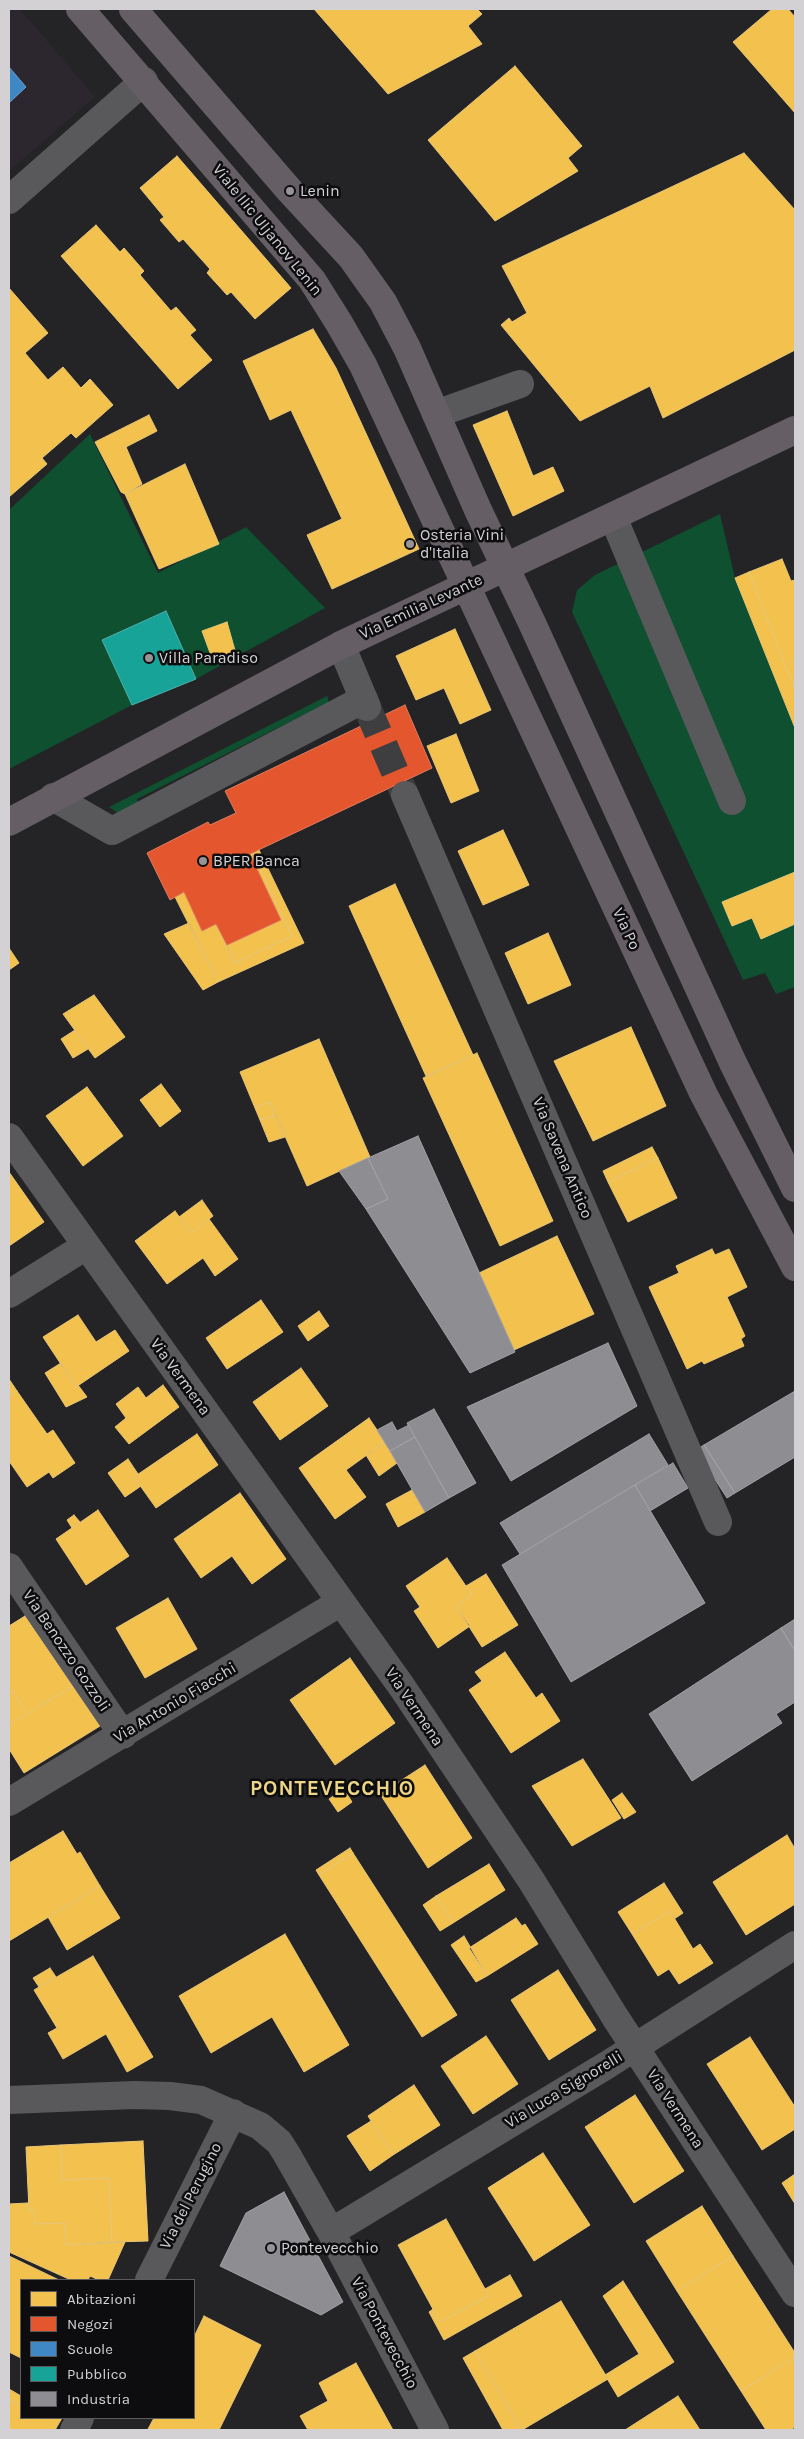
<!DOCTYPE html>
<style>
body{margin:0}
#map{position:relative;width:804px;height:2439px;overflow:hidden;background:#242325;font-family:Karla,sans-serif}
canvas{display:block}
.frame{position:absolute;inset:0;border:10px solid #d3d1d4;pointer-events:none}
.legend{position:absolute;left:20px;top:2279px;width:175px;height:140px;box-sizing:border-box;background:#0d0c0e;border:1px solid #5c5b5d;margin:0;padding:6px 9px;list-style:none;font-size:15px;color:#d3d1d4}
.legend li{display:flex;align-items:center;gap:10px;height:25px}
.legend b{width:25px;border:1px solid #5c5b5d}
</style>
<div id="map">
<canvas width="804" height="2439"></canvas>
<div class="frame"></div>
<ul class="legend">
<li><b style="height:14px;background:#f2c14e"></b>Abitazioni</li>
<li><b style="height:14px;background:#e4572e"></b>Negozi</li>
<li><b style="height:14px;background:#3f88c5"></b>Scuole</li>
<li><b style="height:14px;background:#17a398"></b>Pubblico</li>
<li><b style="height:14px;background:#8d8d92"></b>Industria</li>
</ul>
</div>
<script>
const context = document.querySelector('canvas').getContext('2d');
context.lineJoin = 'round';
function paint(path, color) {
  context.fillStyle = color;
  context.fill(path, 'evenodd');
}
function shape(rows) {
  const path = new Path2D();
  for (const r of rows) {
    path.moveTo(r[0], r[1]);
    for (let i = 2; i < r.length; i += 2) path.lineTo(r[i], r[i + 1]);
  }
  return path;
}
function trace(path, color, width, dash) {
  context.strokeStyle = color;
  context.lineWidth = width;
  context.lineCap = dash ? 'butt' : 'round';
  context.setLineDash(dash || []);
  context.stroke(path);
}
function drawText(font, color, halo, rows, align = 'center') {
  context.font = font + ' Karla,sans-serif';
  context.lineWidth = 5;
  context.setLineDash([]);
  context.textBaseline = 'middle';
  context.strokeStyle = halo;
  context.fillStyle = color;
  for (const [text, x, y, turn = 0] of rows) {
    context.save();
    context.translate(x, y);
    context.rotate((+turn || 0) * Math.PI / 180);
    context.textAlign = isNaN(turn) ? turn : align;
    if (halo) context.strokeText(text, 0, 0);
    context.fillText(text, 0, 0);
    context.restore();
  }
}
const built = shape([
 [9,9,20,9,95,97,9,171]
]);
const green = shape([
 [90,434,158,573,246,527,325,608,196,679,166,611,103,640,132,705,9,769,9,510],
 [720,514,735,578,795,728,795,987,776,994,765,973,743,980,572,612,577,590,595,575],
 [327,696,329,702,137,799,138,803,118,813,109,807]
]);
const homes = shape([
 [314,9,477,9,482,14,468,26,482,44,388,94,314,9],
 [772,9,788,9,795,17,795,113,733,42,772,9],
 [515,66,582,146,568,158,578,171,495,221,428,140,515,66],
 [744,153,795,210,795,350,663,418,650,386,580,421,501,325,509,318,512,322,527,313,502,266,744,153],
 [177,156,291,288,255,319,231,292,227,295,207,273,210,269,183,239,179,242,160,220,164,217,140,188,177,156],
 [96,225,120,252,124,248,144,271,140,275,171,311,176,307,196,330,190,335,212,360,178,389,61,256,96,225],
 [9,288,48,333,25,353,48,380,63,367,81,388,90,379,113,405,76,438,71,433,42,458,47,464,9,497,9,288],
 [313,329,336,368,419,549,332,589,307,535,342,519,291,410,270,420,243,361,313,329],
 [507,411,533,476,553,467,564,491,513,516,473,425,507,411],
 [149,415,157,431,126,447,142,484,125,494,121,492,95,442,149,415],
 [185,464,219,544,159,569,125,494,185,464],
 [782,559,791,581,795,580,795,690,749,572,782,559],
 [749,572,795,690,795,728,735,578,749,572],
 [227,622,236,654,213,661,202,631,227,622],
 [455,629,491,710,460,724,444,688,416,700,396,656,455,629],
 [456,734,479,791,451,803,427,746,456,734],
 [503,830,529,885,483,905,458,851,503,830],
 [259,850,304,943,218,982,175,897,184,892,202,931,216,924,235,963,292,936,253,853,259,850],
 [253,853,292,936,235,963,227,945,281,920,250,854,253,853],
 [795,872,795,924,761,939,752,918,732,926,722,902,795,872],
 [395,884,473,1055,426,1076,349,906,395,884],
 [189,923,218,982,203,990,164,934,189,923],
 [548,933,571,985,528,1004,505,953,548,933],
 [9,948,19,963,9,970,9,948],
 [94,995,125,1037,95,1058,63,1014,94,995],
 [631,1027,666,1106,593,1141,554,1061,631,1027],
 [75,1030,88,1049,73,1058,61,1039,75,1030],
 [319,1039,370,1157,307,1186,270,1102,255,1108,240,1072,319,1039],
 [477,1053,553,1221,500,1246,423,1078,477,1053],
 [161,1084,181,1111,160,1127,140,1100,161,1084],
 [87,1087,123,1136,83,1166,46,1116,87,1087],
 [270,1102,275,1115,260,1120,255,1108,270,1102],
 [275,1115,285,1137,269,1142,260,1120,275,1115],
 [652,1147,658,1158,608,1182,603,1171,652,1147],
 [658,1158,677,1198,628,1222,608,1182,658,1158],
 [9,1172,44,1222,9,1246,9,1172],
 [202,1200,213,1216,191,1233,179,1217,202,1200],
 [175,1211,191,1233,209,1219,238,1259,215,1276,203,1258,167,1284,135,1241,175,1211],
 [557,1236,594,1314,514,1350,479,1273,557,1236],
 [712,1249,715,1255,729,1249,747,1287,727,1297,745,1336,741,1339,744,1346,704,1364,702,1361,687,1369,649,1287,679,1273,676,1266,712,1249],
 [261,1300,283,1332,227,1369,206,1338,261,1300],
 [319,1311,329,1326,308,1341,298,1326,319,1311],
 [78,1315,96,1342,115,1330,129,1351,76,1387,43,1337,78,1315],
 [61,1363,76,1387,78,1385,87,1397,66,1407,45,1373,61,1363],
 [301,1368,328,1406,280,1440,253,1402,301,1368],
 [9,1379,17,1391,9,1397,9,1379],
 [163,1385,179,1407,129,1444,115,1427,126,1418,116,1404,138,1387,146,1398,163,1385],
 [17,1391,47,1434,53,1430,75,1463,53,1478,49,1472,27,1487,9,1461,9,1397,17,1391],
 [369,1418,385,1442,346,1470,366,1497,335,1519,299,1468,369,1418],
 [197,1434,218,1465,156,1508,134,1477,197,1434],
 [385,1442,397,1463,379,1476,366,1455,385,1442],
 [128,1459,138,1474,134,1477,141,1486,125,1497,108,1473,128,1459],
 [412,1490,425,1512,398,1527,386,1504,412,1490],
 [240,1493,286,1559,252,1584,232,1556,201,1578,174,1539,240,1493],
 [98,1510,129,1556,86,1585,56,1539,98,1510],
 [74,1515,80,1522,72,1528,67,1520,74,1515],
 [447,1558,472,1595,456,1606,470,1626,438,1648,414,1611,420,1607,406,1586,447,1558],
 [486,1574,518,1625,482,1647,456,1606,472,1595,466,1586,486,1574],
 [168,1598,197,1649,145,1678,116,1628,168,1598],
 [25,1616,73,1686,27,1714,14,1692,9,1691,9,1626,25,1616],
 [505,1652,536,1698,542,1693,560,1721,511,1753,469,1690,482,1681,475,1672,505,1652],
 [350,1658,395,1723,335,1765,290,1700,350,1658],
 [73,1686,100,1726,24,1773,9,1749,9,1725,73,1686],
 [9,1691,14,1692,27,1714,9,1725,9,1691],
 [583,1759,621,1818,572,1846,532,1786,583,1759],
 [425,1765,472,1838,428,1868,380,1794,425,1765],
 [344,1789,352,1802,338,1812,329,1799,344,1789],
 [622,1793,636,1812,624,1819,612,1800,622,1793],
 [63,1831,77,1854,80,1852,100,1886,9,1941,9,1863,63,1831],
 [787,1835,795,1849,795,1904,746,1935,713,1882,787,1835],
 [350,1848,353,1853,319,1875,316,1870,350,1848],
 [353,1853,457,2015,422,2037,319,1875,353,1853],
 [489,1864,505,1890,453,1923,436,1896,489,1864],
 [664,1883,683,1913,674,1919,670,1911,632,1934,618,1912,664,1883],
 [100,1886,120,1918,67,1950,48,1917,100,1886],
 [436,1896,453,1923,440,1931,423,1905,436,1896],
 [670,1911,693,1949,700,1944,713,1963,679,1984,669,1969,658,1976,632,1934,670,1911],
 [516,1918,522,1926,525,1924,538,1944,487,1976,469,1948,516,1918],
 [285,1934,349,2045,304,2072,272,2017,211,2053,179,1996,285,1934],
 [464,1936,487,1976,476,1982,451,1945,464,1936],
 [93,1956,153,2057,127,2072,106,2034,63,2059,48,2033,57,2028,34,1990,93,1956],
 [50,1968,56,1977,39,1987,33,1978,50,1968],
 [558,1970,596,2030,549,2060,511,2000,558,1970],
 [486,2036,518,2084,473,2114,441,2066,486,2036],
 [750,2037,795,2107,795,2129,762,2150,707,2064,750,2037],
 [414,2085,440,2125,393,2155,368,2116,414,2085],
 [635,2095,684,2171,634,2203,585,2127,635,2095],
 [371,2121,393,2155,370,2171,347,2136,371,2121],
 [143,2141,148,2241,112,2242,109,2178,62,2180,61,2145,143,2141],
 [61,2145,62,2180,109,2178,112,2242,66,2245,65,2223,35,2224,34,2210,29,2210,26,2147,61,2145],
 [543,2153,590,2225,534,2261,488,2188,543,2153],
 [795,2174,795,2204,782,2183,795,2174],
 [28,2203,29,2210,34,2210,35,2224,65,2223,66,2245,125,2242,108,2280,99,2280,90,2276,88,2280,71,2280,9,2252,9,2204,28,2203],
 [702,2206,733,2256,677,2291,646,2241,702,2206],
 [446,2219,489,2296,440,2322,398,2245,446,2219],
 [9,2256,59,2280,21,2280,21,2358,9,2352,9,2256],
 [733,2256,795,2353,795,2357,741,2391,677,2291,733,2256],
 [510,2275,522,2296,444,2340,429,2312,433,2309,440,2322,489,2296,485,2289,510,2275],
 [623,2281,674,2362,618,2397,605,2375,639,2354,603,2296,623,2281],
 [561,2301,608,2379,522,2430,475,2351,561,2301],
 [204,2316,261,2345,219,2430,151,2430,148,2429,154,2418,194,2418,194,2337,204,2316],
 [475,2351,521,2429,519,2430,503,2430,463,2358,475,2351],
 [795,2357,795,2427,790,2430,766,2430,741,2391,795,2357],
 [356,2363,393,2430,308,2430,300,2416,328,2401,319,2383,356,2363],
 [9,2389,21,2396,21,2405,9,2399,9,2389],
 [678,2396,700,2430,625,2430,678,2396],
 [9,2399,21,2405,21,2418,62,2418,55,2430,9,2430,9,2399]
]);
const shops = shape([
 [405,705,432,768,250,854,281,920,227,945,216,924,202,931,184,892,170,900,147,853,208,822,210,825,236,813,225,791,405,705]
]);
const schools = shape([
 [9,67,26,87,9,103,9,67]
]);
const public = shape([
 [166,611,196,679,132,705,102,640,166,611]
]);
const industry = shape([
 [418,1136,515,1352,470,1373,366,1209,388,1199,368,1158,418,1136],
 [368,1158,388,1199,366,1209,339,1171,368,1158],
 [608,1343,637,1406,511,1481,467,1407,608,1343],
 [795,1391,795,1457,735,1493,704,1445,795,1391],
 [434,1409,476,1483,449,1498,407,1423,434,1409],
 [392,1422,397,1431,409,1425,415,1437,390,1451,377,1430,392,1422],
 [649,1434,668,1465,520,1554,500,1523,649,1434],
 [415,1437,449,1498,425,1512,390,1451,415,1437],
 [704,1445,735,1493,727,1498,696,1450,704,1445],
 [673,1463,688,1488,650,1511,635,1485,673,1463],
 [635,1485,705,1603,571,1682,502,1565,635,1485],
 [795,1619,795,1651,781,1628,795,1619],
 [781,1628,795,1651,795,1702,776,1714,782,1723,692,1781,649,1714,781,1628],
 [284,2192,343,2302,321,2315,220,2266,246,2213,284,2192]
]);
const minorTunnel = shape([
 [367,707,405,795]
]);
const minor = shape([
 [9,200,144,81],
 [436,414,520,384],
 [613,517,732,801],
 [341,645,367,707],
 [405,795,718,1522],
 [53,797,112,831,364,699],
 [9,1137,402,1687,531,1880,615,2017,795,2293],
 [9,1294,86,1246],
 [9,1567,123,1735],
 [9,1802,341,1602],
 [9,2100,134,2095,170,2096,201,2100,260,2126,279,2142,286,2153,331,2232,435,2430],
 [331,2232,607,2065,795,1945],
 [149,2280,233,2113],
 [74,2430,80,2418]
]);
const major = shape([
 [80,9,312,280,339,323,363,365,704,1095,795,1267],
 [133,9,290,191,351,257,383,302,407,348,478,510,532,623,733,1063,795,1188],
 [9,822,341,645,795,430]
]);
const markers = [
 [290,191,5,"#969497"],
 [410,544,5,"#969497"],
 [149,658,5,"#969497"],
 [203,861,5,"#969497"],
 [271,2248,5,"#969497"]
];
const poiNames = [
 ["Lenin",300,191],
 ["Osteria Vini",420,535],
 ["d'Italia",420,553],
 ["Villa Paradiso",159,658],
 ["BPER Banca",213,861],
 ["Pontevecchio",281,2248]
];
const streetNames = [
 ["Viale Ilic Uljanov Lenin",267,230,51],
 ["Via Emilia Levante",421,607,-25],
 ["Via Po",626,929,65],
 ["Via Savena Antico",562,1158,67],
 ["Via Vermena",180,1377,54],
 ["Via Benozzo Gozzoli",66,1651,56],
 ["Via Antonio Fiacchi",175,1703,-31],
 ["Via Vermena",414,1707,56],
 ["Via Luca Signorelli",564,2090,-31],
 ["Via Vermena",675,2109,57],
 ["Via del Perugino",191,2196,-63],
 ["Via Pontevecchio",384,2333,62]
];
const districtNames = [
 ["PONTEVECCHIO",332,1789]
];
paint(built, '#2c262f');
paint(green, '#0e5030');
paint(homes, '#f2c14e');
trace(homes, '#e9c676', 1);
paint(shops, '#e4572e');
trace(shops, '#df7c60', 1);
paint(schools, '#3f88c5');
trace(schools, '#6b9eca', 1);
paint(public, '#17a398');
trace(public, '#4fb1aa', 1);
paint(industry, '#8d8d92');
trace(industry, '#a2a1a6', 1);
trace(minorTunnel, '#3e3d3f', 28, [28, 14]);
trace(minor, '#59585a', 28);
trace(major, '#665e65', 28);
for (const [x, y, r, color] of markers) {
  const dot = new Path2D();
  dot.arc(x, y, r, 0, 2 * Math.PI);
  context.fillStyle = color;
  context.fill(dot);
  trace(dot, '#0d0c0e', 2);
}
drawText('16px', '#d3d1d4', '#0d0c0e', poiNames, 'left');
drawText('16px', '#d3d1d4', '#0d0c0e', streetNames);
context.letterSpacing = '1px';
drawText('bold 21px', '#edd588', '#0d0c0e', districtNames);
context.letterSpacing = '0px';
</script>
